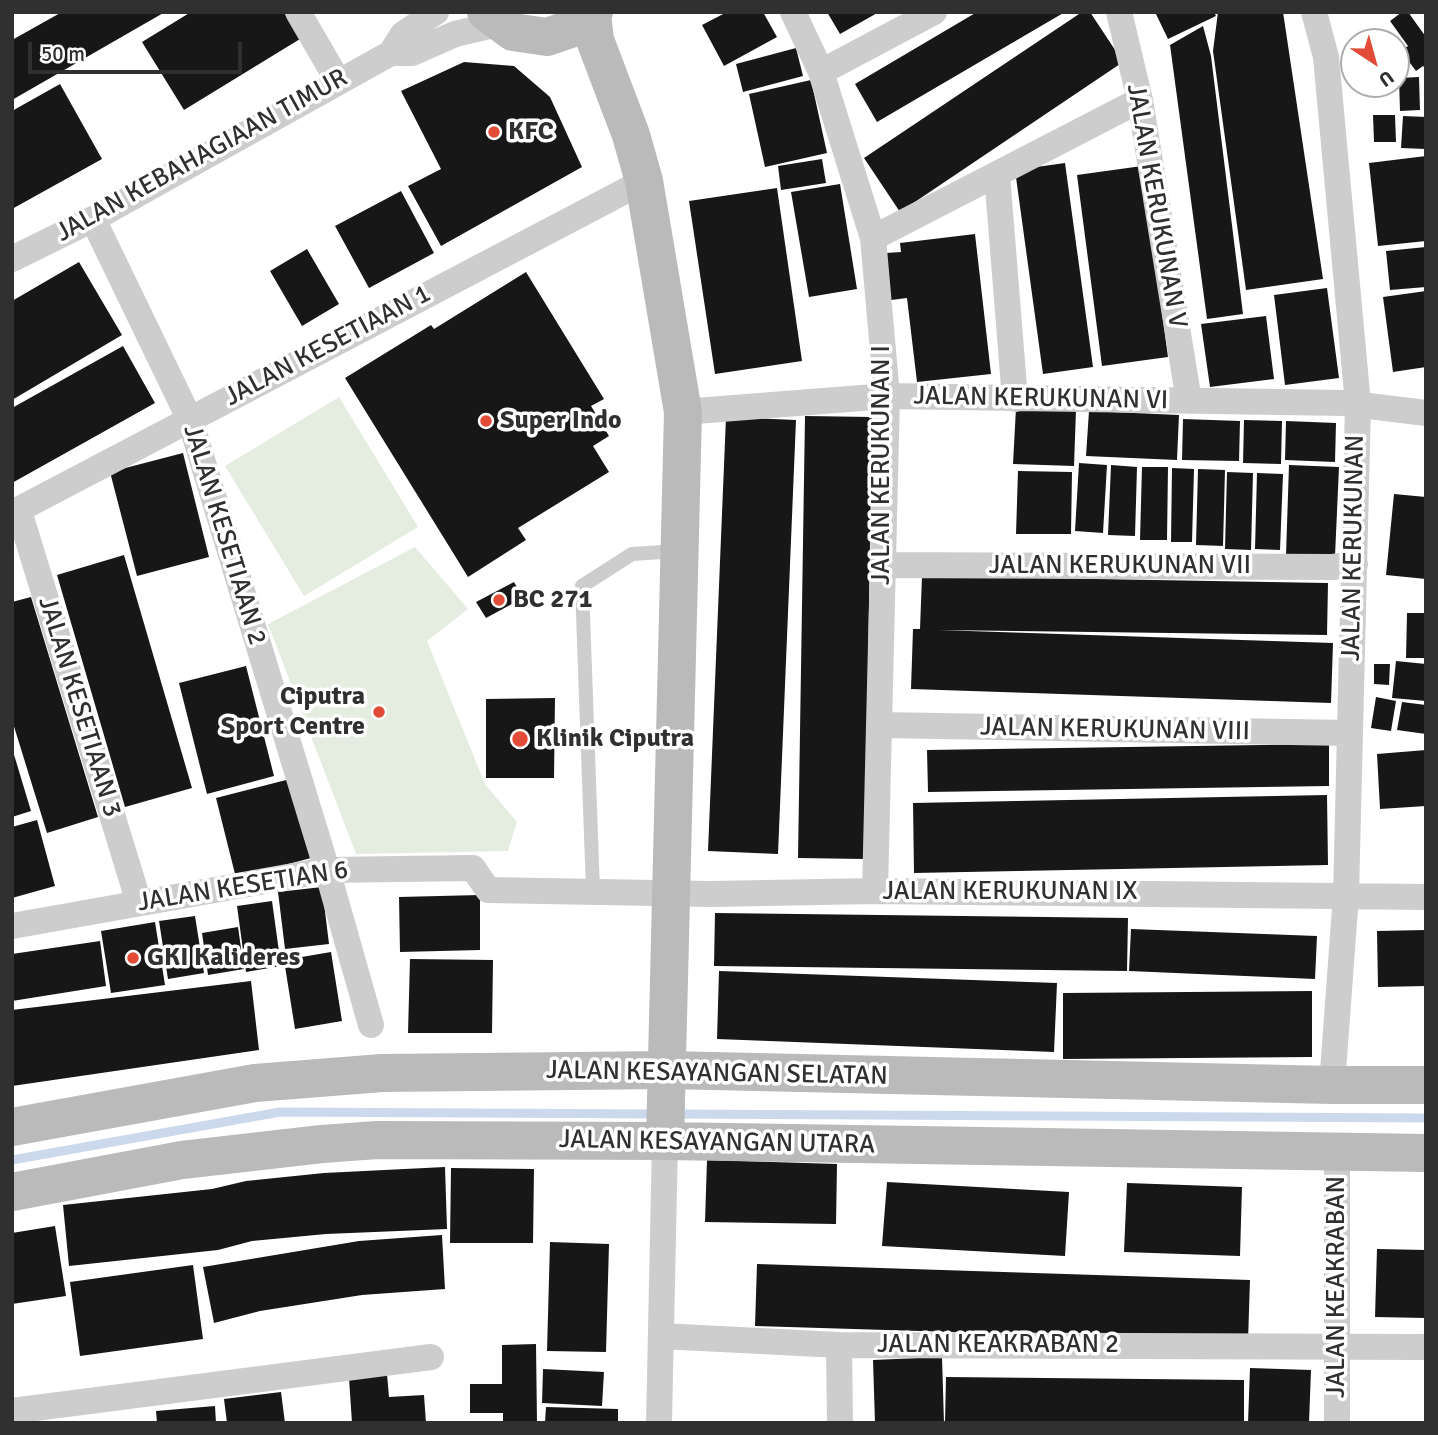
<!DOCTYPE html>
<style>
body{margin:0}
#map{position:relative;width:1438px;height:1435px;overflow:hidden;background:#fff;font-family:Signika,sans-serif}
canvas{display:block}
.frame{position:absolute;inset:0;border:14px solid #303030;pointer-events:none}
.north{position:absolute;left:1340px;top:28px;width:70px;height:70px;box-sizing:border-box;background:#fff;border:2px solid #acacac;border-radius:50%;rotate:144deg;font-size:19px;font-weight:700;line-height:28px;text-align:center;color:#303030}
.north::after{content:'';display:block;margin:auto;width:24px;height:32px;background:#e24b37;clip-path:polygon(50% 0,100% 100%,50% 72%,0 100%)}
.scale{position:absolute;left:28px;top:42px;width:214px;height:32px;box-sizing:border-box;border:4px solid #303030;border-top:0;padding-left:9px;font-size:21px;line-height:24px;white-space:nowrap;color:#303030;-webkit-text-stroke:5px #fff;paint-order:stroke}
</style>
<div id="map">
<canvas width="1438" height="1435"></canvas>
<div class="frame"></div>
<div class="north">U</div>
<div class="scale">50 m</div>
</div>
<script>
const context = document.querySelector('canvas').getContext('2d');
context.lineJoin = 'round';
function paint(path, color) {
  context.fillStyle = color;
  context.fill(path, 'evenodd');
}
function shape(rows) {
  const path = new Path2D();
  for (const r of rows) {
    path.moveTo(r[0], r[1]);
    for (let i = 2; i < r.length; i += 2) path.lineTo(r[i], r[i + 1]);
  }
  return path;
}
function trace(path, color, width, dash) {
  context.strokeStyle = color;
  context.lineWidth = width;
  context.lineCap = dash ? 'butt' : 'round';
  context.setLineDash(dash || []);
  context.stroke(path);
}
function drawText(font, color, halo, rows, align = 'center') {
  context.font = font + ' Signika,sans-serif';
  context.lineWidth = 7;
  context.setLineDash([]);
  context.textBaseline = 'middle';
  context.strokeStyle = halo;
  context.fillStyle = color;
  for (const [text, x, y, turn = 0] of rows) {
    context.save();
    context.translate(x, y);
    context.rotate((+turn || 0) * Math.PI / 180);
    context.textAlign = isNaN(turn) ? turn : align;
    if (halo) context.strokeText(text, 0, 0);
    context.fillText(text, 0, 0);
    context.restore();
  }
}
const green = shape([
 [339,397,418,527,304,596,225,466],
 [415,547,468,609,427,641,485,784,517,822,508,851,356,854,268,624]
]);
const stream = shape([
 [675,1114,1426,1118],
 [12,1160,280,1112,658,1114]
]);
const building = shape([
 [62,12,165,12,12,100,12,40],
 [191,12,284,12,300,39,184,110,142,42],
 [727,12,763,12,777,37,724,66,702,25],
 [827,12,879,12,840,34],
 [977,12,1065,12,877,122,855,84],
 [1082,12,1090,12,1123,62,900,212,864,158],
 [1155,12,1214,12,1216,16,1168,39],
 [1218,12,1283,12,1323,279,1246,290,1213,51],
 [1402,12,1408,12,1426,37,1426,69,1423,66,1416,71,1401,51,1408,46,1390,21],
 [1203,26,1211,56,1243,314,1207,319,1170,45],
 [1399,38,1403,76,1396,77,1396,42,1384,40],
 [796,48,803,76,743,92,736,64],
 [464,62,514,66,550,97,582,167,441,246,408,186,441,169,401,91],
 [1419,77,1420,110,1400,111,1399,78],
 [811,80,827,153,765,167,749,94],
 [60,84,102,159,12,209,12,111],
 [1373,115,1395,115,1396,142,1374,142],
 [1403,116,1426,117,1426,149,1401,148],
 [1426,156,1426,241,1378,246,1369,163],
 [822,159,826,183,781,190,778,166],
 [1065,163,1093,367,1043,374,1015,170],
 [1142,166,1168,357,1102,366,1077,175],
 [840,184,857,289,809,297,791,192],
 [777,188,802,361,715,374,689,201],
 [401,191,434,253,369,288,335,226],
 [975,234,991,374,917,382,907,298,891,300,886,253,901,252,900,243],
 [1426,247,1426,287,1390,290,1386,251],
 [307,249,339,304,302,326,270,271],
 [79,262,122,335,12,400,12,301],
 [526,272,604,399,591,406,609,436,593,446,609,472,518,528,526,540,468,577,345,378,431,325,434,329],
 [1327,288,1339,378,1285,385,1274,295],
 [1426,291,1426,367,1393,372,1383,297],
 [1266,316,1274,379,1210,387,1201,324],
 [123,346,155,403,12,483,12,408],
 [1016,408,1076,410,1074,466,1013,464],
 [1089,411,1179,415,1177,460,1086,456],
 [805,416,872,417,865,859,798,858],
 [726,417,796,420,778,854,708,851],
 [1183,419,1240,421,1239,461,1182,460],
 [1244,420,1282,421,1281,464,1243,463],
 [1286,421,1336,423,1335,462,1285,460],
 [183,453,209,557,137,576,110,472],
 [1079,463,1107,465,1103,533,1075,531],
 [1111,465,1137,467,1135,536,1108,535],
 [1289,465,1339,467,1335,556,1286,555],
 [1142,467,1168,467,1167,540,1140,540],
 [1172,468,1194,469,1192,542,1171,542],
 [1198,469,1225,470,1223,546,1196,545],
 [1018,471,1072,472,1071,534,1016,534],
 [1227,472,1253,473,1251,550,1225,549],
 [1257,473,1283,474,1280,550,1255,549],
 [1394,494,1426,497,1426,579,1386,575],
 [124,555,192,788,125,807,57,575],
 [922,576,1328,583,1327,635,938,630,1333,643,1331,703,911,689,913,629,920,629],
 [514,582,523,598,486,618,476,602],
 [31,597,98,817,47,833,12,720,12,602],
 [1407,613,1426,613,1426,658,1406,658],
 [1396,661,1426,664,1426,701,1392,698],
 [1374,664,1390,664,1389,685,1374,684],
 [246,666,274,776,207,794,179,683],
 [1376,697,1396,701,1391,731,1371,728],
 [555,698,554,778,486,778,486,699],
 [1402,702,1426,705,1426,734,1397,730],
 [1329,744,1329,786,928,792,927,750],
 [12,748,31,811,12,817],
 [1426,750,1426,806,1380,809,1377,754],
 [290,779,311,858,236,878,216,798],
 [1327,795,1328,865,914,873,913,803],
 [37,820,55,886,12,898,12,827],
 [322,887,329,944,285,949,278,892],
 [480,895,480,950,400,952,399,897],
 [272,901,281,966,246,972,237,906],
 [715,913,1128,918,1127,971,714,966],
 [195,916,204,973,168,979,159,921],
 [155,922,165,985,111,993,101,931],
 [238,927,244,969,208,975,202,933],
 [1131,929,1317,936,1315,979,1129,971],
 [1426,930,1426,986,1378,987,1377,931],
 [100,941,106,986,12,1001,12,954],
 [331,952,342,1021,295,1029,284,960],
 [410,959,493,960,492,1033,408,1033],
 [719,971,1057,983,1054,1052,717,1039],
 [251,981,259,1050,12,1086,12,1010],
 [1312,991,1312,1057,1063,1059,1063,993],
 [707,1160,837,1164,836,1224,705,1222],
 [445,1167,447,1229,326,1234,252,1241,218,1250,69,1266,63,1205,212,1189,246,1181,324,1173],
 [451,1168,534,1169,533,1243,450,1243],
 [887,1182,1069,1192,1065,1256,882,1246],
 [1127,1183,1242,1187,1240,1256,1124,1252],
 [55,1226,66,1296,12,1304,12,1233],
 [442,1235,445,1289,362,1295,260,1311,214,1323,203,1267,359,1241],
 [550,1242,609,1244,606,1352,547,1351],
 [1377,1249,1426,1250,1426,1318,1375,1317],
 [757,1264,1250,1280,1248,1341,755,1326],
 [193,1265,203,1339,80,1356,70,1282],
 [536,1344,537,1423,503,1423,503,1413,470,1413,470,1384,502,1384,502,1345],
 [942,1357,944,1423,875,1423,873,1360],
 [1250,1368,1311,1370,1309,1423,1248,1423],
 [543,1369,604,1372,602,1406,542,1403],
 [387,1374,389,1397,424,1395,426,1423,352,1423,349,1378],
 [946,1377,1244,1380,1244,1423,945,1423],
 [281,1392,285,1423,227,1423,224,1399],
 [215,1406,216,1423,157,1423,156,1411],
 [546,1407,618,1409,618,1423,545,1423]
]);
const lane = shape([
 [593,891,582,586,632,554,678,551]
]);
const street = shape([
 [298,12,338,81],
 [793,12,821,72,873,238,887,396,875,891],
 [1119,12,1140,100,1189,401],
 [1314,12,1326,57,1358,404,1346,895,1332,1085],
 [391,53,403,34,436,12],
 [821,72,934,12],
 [997,175,1015,399],
 [93,219,190,420,327,870,371,1025],
 [873,238,1140,100],
 [12,259,93,219,391,53,412,53,455,34,498,24],
 [683,412,887,396,1344,403,1426,413],
 [19,511,139,903],
 [12,513,644,181],
 [883,565,1333,567,1355,564],
 [880,725,1349,733],
 [12,926,327,870,473,868,488,890,711,894,875,891,1426,897],
 [1337,1152,1337,1423],
 [661,1336,839,1345,1426,1347],
 [839,1345,840,1423],
 [12,1411,431,1357],
 [659,1423,665,1141]
]);
const secondary = shape([
 [486,12,513,32,547,37,579,26,594,12],
 [592,15,595,40,631,135,644,181,683,412,665,1141],
 [12,1127,255,1083,382,1073,668,1070,1332,1085,1426,1085],
 [12,1192,182,1160,322,1144,377,1140,665,1141,1426,1153]
]);
const markers = [
 [494,132,7,"#e24b37"],
 [486,421,7,"#e24b37"],
 [499,600,7,"#e24b37"],
 [379,712,7,"#e24b37"],
 [520,739,9,"#e24b37"],
 [133,958,7,"#e24b37"]
];
const poiNames = [
 ["KFC",508,132],
 ["Super Indo",500,421],
 ["BC 271",513,600],
 ["Ciputra",365,697,"right"],
 ["Sport Centre",365,727,"right"],
 ["Klinik Ciputra",536,739],
 ["GKI Kalideres",147,958]
];
const streetNames = [
 ["JALAN KEBAHAGIAAN TIMUR",202,156,-29],
 ["JALAN KERUKUNAN V",1156,206,80],
 ["JALAN KESETIAAN 1",328,346,-28],
 ["JALAN KERUKUNAN VI",1041,399,1],
 ["JALAN KERUKUNAN I",882,465,-90],
 ["JALAN KESETIAAN 2",224,535,73],
 ["JALAN KERUKUNAN",1354,548,-89],
 ["JALAN KERUKUNAN VII",1120,566],
 ["JALAN KESETIAAN 3",79,707,73],
 ["JALAN KERUKUNAN VIII",1115,730,1],
 ["JALAN KESETIAN 6",243,887,-9],
 ["JALAN KERUKUNAN IX",1010,892],
 ["JALAN KESAYANGAN SELATAN",717,1074,1],
 ["JALAN KESAYANGAN UTARA",717,1143,1],
 ["JALAN KEAKRABAN",1337,1287,-90],
 ["JALAN KEAKRABAN 2",998,1345]
];
paint(green, '#e4eddf');
trace(stream, '#ccd9ec', 9);
paint(building, '#171717');
trace(lane, '#cdcdcd', 14);
trace(street, '#cdcdcd', 26);
trace(secondary, '#bababa', 38);
for (const [x, y, r, color] of markers) {
  const dot = new Path2D();
  dot.arc(x, y, r, 0, 2 * Math.PI);
  context.fillStyle = color;
  context.fill(dot);
  trace(dot, '#fff', 2.5);
}
drawText('bold 26px', '#303030', '#fff', poiNames, 'left');
drawText('26px', '#303030', '#fff', streetNames);
</script>
